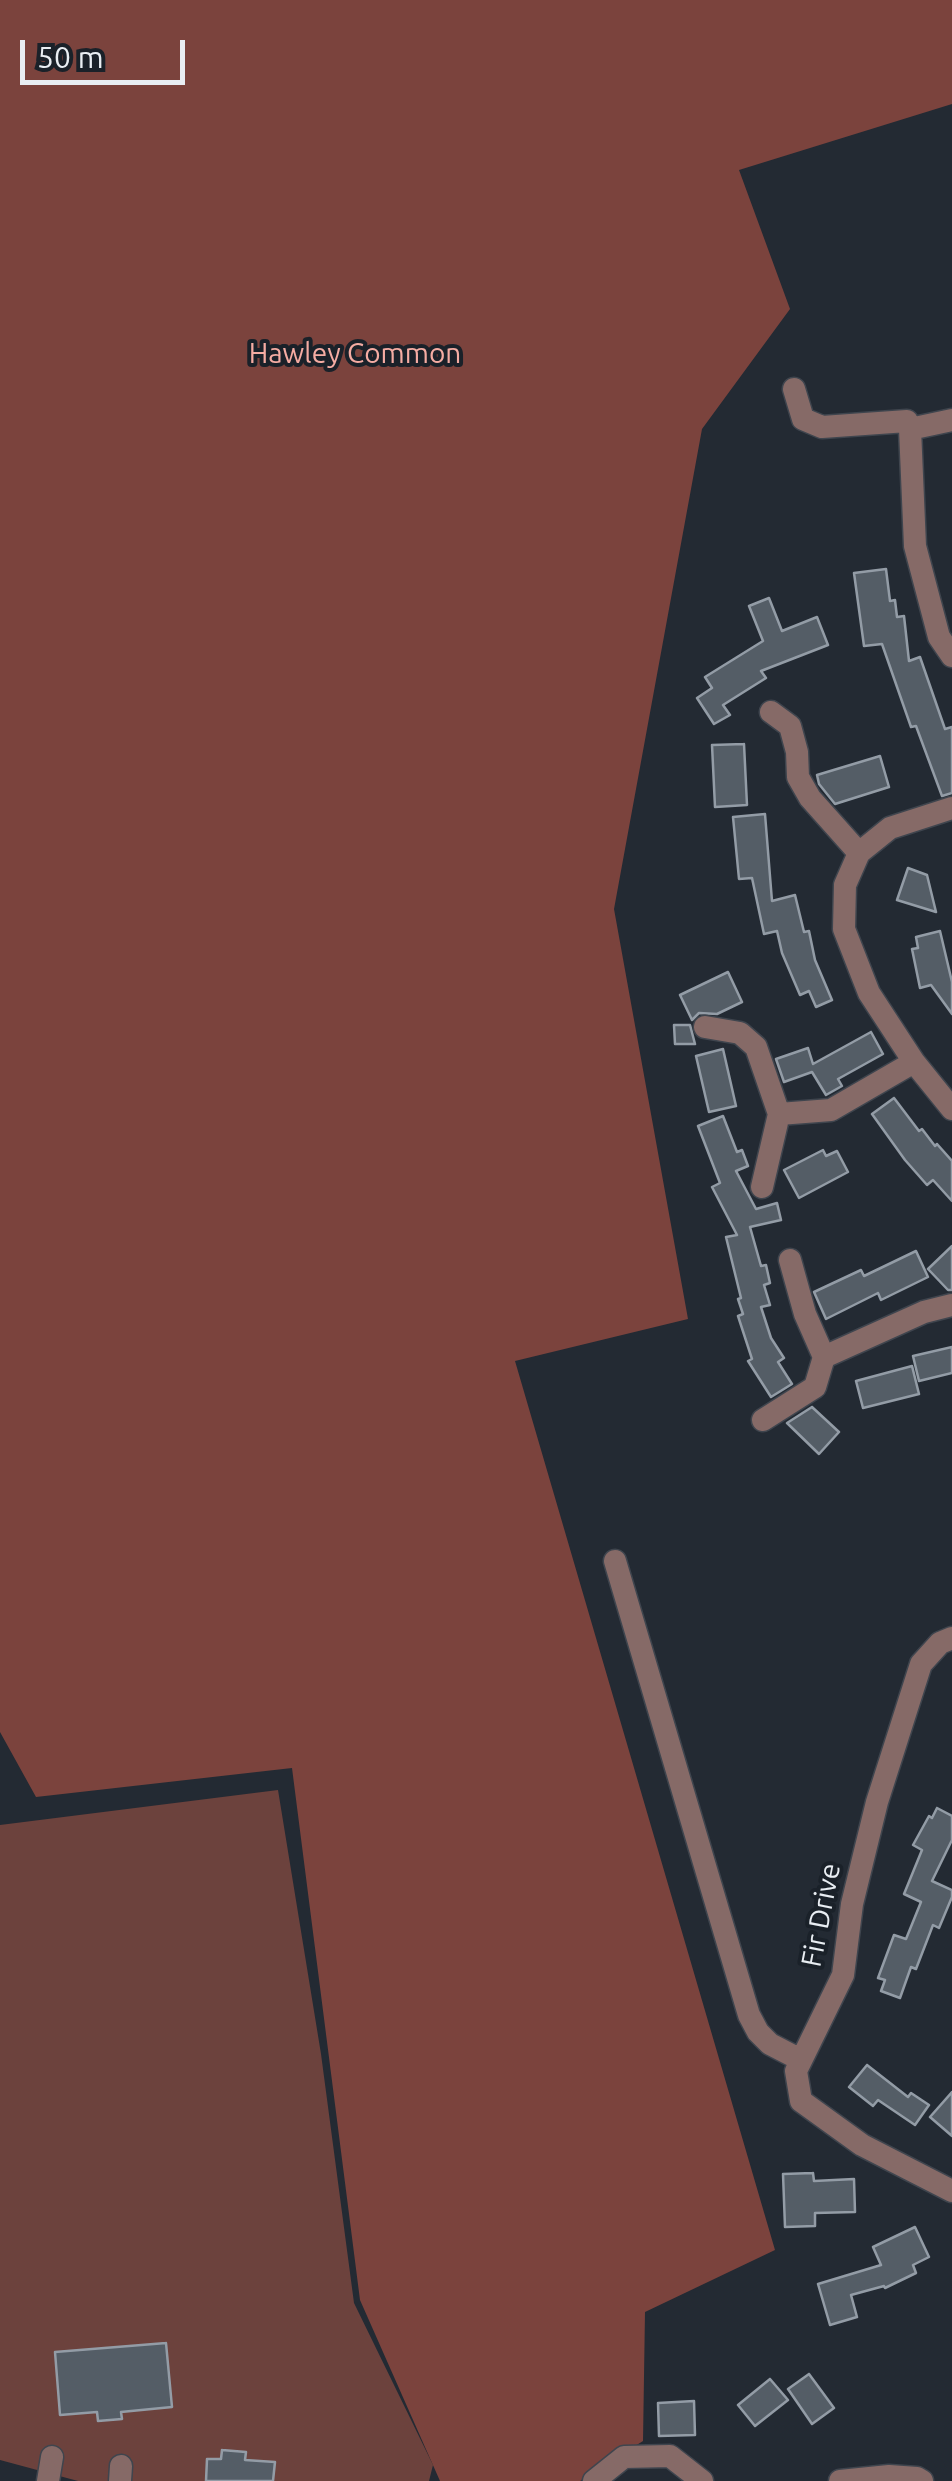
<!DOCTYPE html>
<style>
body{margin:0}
#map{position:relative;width:952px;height:2481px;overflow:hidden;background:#232a33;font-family:Ubuntu,sans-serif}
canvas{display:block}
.scale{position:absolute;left:20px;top:40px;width:165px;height:45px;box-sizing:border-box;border:5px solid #e9eef3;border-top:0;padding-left:12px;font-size:30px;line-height:35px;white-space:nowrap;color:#e9eef3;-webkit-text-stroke:8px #1a2129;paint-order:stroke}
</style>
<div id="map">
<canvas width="952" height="2481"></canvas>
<div class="scale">50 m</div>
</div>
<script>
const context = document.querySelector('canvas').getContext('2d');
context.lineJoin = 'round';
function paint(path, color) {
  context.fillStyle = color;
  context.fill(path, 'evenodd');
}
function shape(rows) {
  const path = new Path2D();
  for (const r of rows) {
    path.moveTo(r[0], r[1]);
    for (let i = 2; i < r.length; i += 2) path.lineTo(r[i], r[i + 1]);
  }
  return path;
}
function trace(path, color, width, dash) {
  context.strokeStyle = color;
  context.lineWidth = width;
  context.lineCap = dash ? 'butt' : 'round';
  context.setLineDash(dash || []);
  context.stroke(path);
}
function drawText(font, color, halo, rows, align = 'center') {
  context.font = font + ' Ubuntu,sans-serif';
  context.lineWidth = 8;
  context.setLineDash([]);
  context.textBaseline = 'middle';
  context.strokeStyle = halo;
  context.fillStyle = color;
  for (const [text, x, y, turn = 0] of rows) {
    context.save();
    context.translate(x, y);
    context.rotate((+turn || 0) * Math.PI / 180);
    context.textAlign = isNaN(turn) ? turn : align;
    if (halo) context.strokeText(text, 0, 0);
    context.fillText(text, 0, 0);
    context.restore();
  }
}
const green = shape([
 [278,1790,321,2054,354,2303,433,2465,429,2481,78,2481,0,2460,0,1825]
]);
const forest = shape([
 [0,0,952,0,952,104,739,170,790,309,702,429,614,909,688,1319,515,1361,775,2250,645,2312,643,2441,580,2481,440,2481,360,2300,292,1768,36,1797,0,1732]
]);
const building = shape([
 [886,569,890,601,895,600,897,617,904,616,909,661,920,657,945,729,952,727,952,793,942,796,916,726,911,727,882,644,864,646,854,573,886,569],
 [769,598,782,631,817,617,828,645,761,671,766,678,723,705,730,715,714,724,697,698,712,688,705,677,763,641,749,606,769,598],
 [744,744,747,805,715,807,712,745,744,744],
 [880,756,889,787,835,804,819,784,817,775,880,756],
 [765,814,772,901,795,895,804,932,809,931,815,960,832,1000,816,1007,809,991,800,995,782,953,777,931,764,934,752,878,739,879,733,817,765,814],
 [908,868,927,875,936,912,897,900,908,868],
 [940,931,952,982,952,1014,931,985,920,988,912,949,918,948,916,937,940,931],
 [728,972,742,1002,717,1014,699,1013,692,1020,680,995,728,972],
 [674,1025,690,1025,695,1044,675,1044,674,1025],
 [871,1032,883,1054,838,1079,842,1086,826,1095,812,1072,784,1082,776,1059,808,1048,813,1064,871,1032],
 [723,1049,736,1106,709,1112,696,1056,723,1049],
 [894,1098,919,1131,922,1129,935,1146,937,1144,952,1161,952,1201,933,1180,927,1185,905,1160,872,1114,894,1098],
 [723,1116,737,1152,742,1150,748,1166,736,1171,756,1209,777,1203,781,1220,750,1227,761,1266,766,1265,770,1283,764,1285,770,1305,761,1307,771,1338,784,1358,778,1362,792,1384,771,1397,748,1361,752,1359,738,1316,743,1314,738,1299,741,1298,726,1237,737,1235,712,1187,720,1183,698,1126,723,1116],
 [823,1150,826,1156,837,1151,848,1172,799,1198,784,1170,823,1150],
 [952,1246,952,1290,948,1290,928,1269,952,1246],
 [916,1251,928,1277,881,1300,878,1293,826,1319,814,1292,861,1270,864,1276,916,1251],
 [952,1347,952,1373,919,1381,913,1356,952,1347],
 [912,1366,919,1394,863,1408,856,1381,912,1366],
 [812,1407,839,1432,819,1454,787,1423,812,1407],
 [937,1808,952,1816,952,1840,932,1881,952,1890,952,1897,939,1928,933,1925,916,1969,911,1967,900,1998,881,1991,885,1980,878,1978,894,1935,906,1939,921,1902,904,1894,922,1850,913,1845,929,1816,932,1818,937,1808],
 [867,2065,908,2097,911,2093,929,2105,915,2125,878,2100,873,2106,849,2087,867,2065],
 [952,2092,952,2136,930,2117,952,2092],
 [813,2173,814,2181,854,2179,855,2212,815,2213,815,2226,785,2227,783,2174,813,2173],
 [915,2227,929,2257,913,2265,916,2273,885,2288,884,2286,851,2295,857,2317,830,2325,818,2284,881,2265,873,2247,915,2227],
 [166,2343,172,2407,121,2412,122,2419,98,2421,97,2412,60,2415,55,2352,166,2343],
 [809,2374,834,2408,812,2424,788,2389,809,2374],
 [770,2379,788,2400,755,2426,738,2405,770,2379],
 [694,2401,695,2435,659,2436,658,2403,694,2401],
 [222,2450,246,2452,245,2460,275,2462,273,2481,206,2481,207,2459,221,2459,222,2450]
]);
const minor = shape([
 [794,389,803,419,822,427,907,421,910,429],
 [952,420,910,429,915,546,939,637,952,656],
 [771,712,790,726,797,752,798,777,810,798,859,853],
 [952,808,890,828,859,853,845,885,844,929,869,993,914,1062,952,1109],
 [705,1027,740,1033,756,1047,779,1114,762,1187],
 [779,1114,831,1110,914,1062],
 [824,1357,924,1312,952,1305],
 [763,1420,815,1387,824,1357,805,1314,790,1260],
 [615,1561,749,2015,758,2032,770,2044,801,2060],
 [952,1638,940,1643,921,1664,877,1802,852,1904,843,1975,796,2071,801,2101,862,2145,952,2191],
 [48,2481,52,2457],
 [120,2481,121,2466],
 [594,2481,624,2457,670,2456,702,2481],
 [840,2481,889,2476,917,2478,922,2481]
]);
const parkNames = [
 ["Hawley Common",355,354]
];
const streetNames = [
 ["Fir Drive",821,1915,-79]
];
paint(green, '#6c423d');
paint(forest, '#7b433d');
paint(building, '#545d66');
trace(building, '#939ca6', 2.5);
trace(minor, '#3f454e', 25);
trace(minor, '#866a67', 22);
drawText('28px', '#f5aca3', '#1a2129', parkNames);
drawText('28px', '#e9eef3', '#1a2129', streetNames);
</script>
